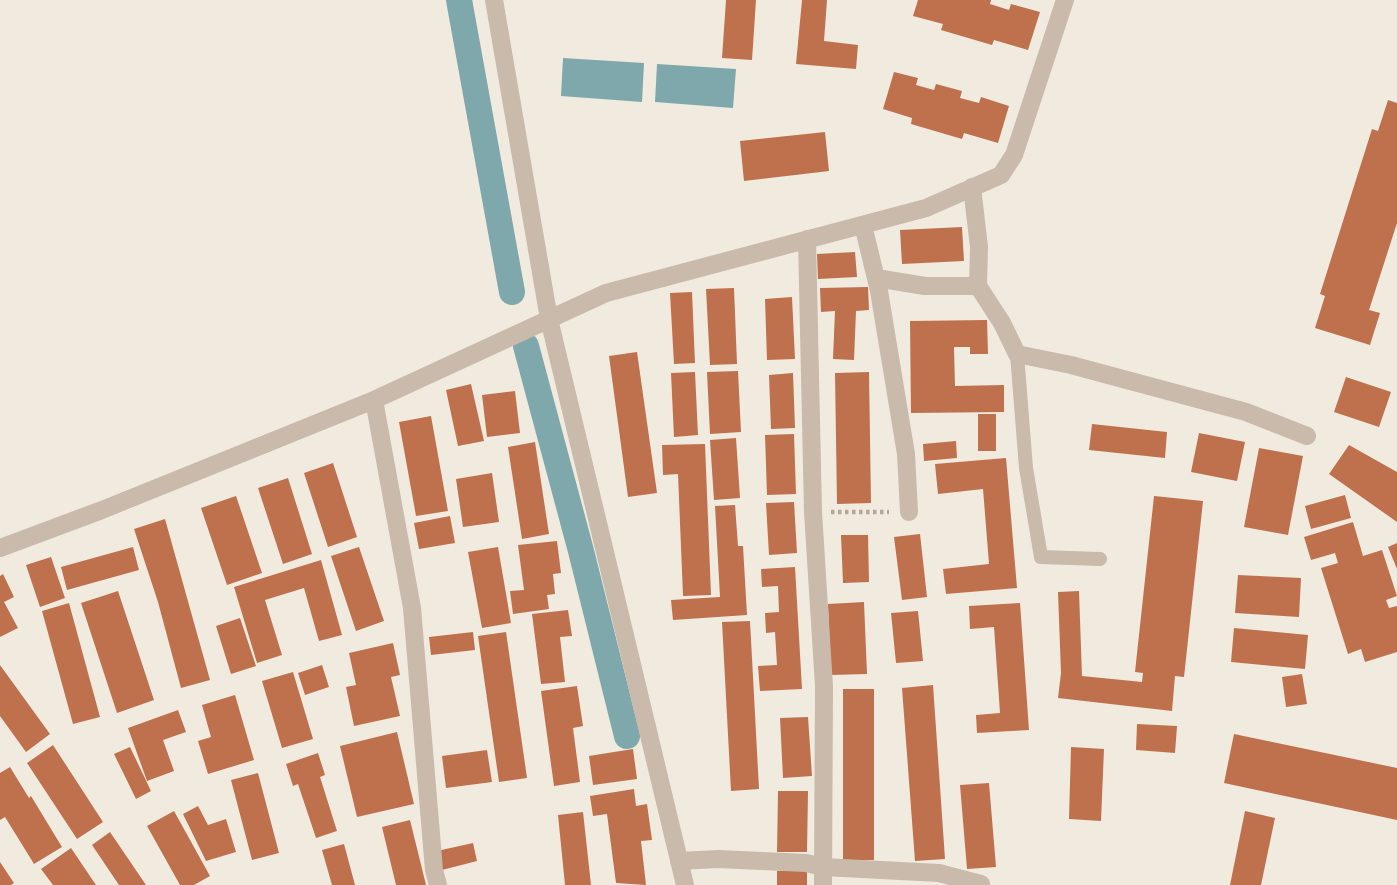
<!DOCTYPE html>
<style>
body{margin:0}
canvas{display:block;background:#f1eade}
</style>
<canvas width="1397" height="885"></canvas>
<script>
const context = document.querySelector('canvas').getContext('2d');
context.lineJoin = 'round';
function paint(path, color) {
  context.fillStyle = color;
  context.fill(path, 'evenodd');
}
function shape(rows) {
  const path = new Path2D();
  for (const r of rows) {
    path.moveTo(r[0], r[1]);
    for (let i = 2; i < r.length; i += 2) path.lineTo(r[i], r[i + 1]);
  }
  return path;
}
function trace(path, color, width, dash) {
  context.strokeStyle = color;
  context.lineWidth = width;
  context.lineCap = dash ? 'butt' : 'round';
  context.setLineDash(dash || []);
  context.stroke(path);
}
const water = shape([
 [563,58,644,63,642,102,561,96],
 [657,64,736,69,733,108,655,102]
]);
const canal = shape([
 [459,0,512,292],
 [526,346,581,551,627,736]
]);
const building = shape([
 [726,0,756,0,752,60,722,58],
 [802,0,827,0,824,41,858,45,856,69,796,64],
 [918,0,991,0,990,4,1009,10,1011,4,1040,12,1028,50,994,40,992,45,941,30,943,24,913,16],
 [894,72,918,78,916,85,934,90,936,84,962,91,960,98,979,103,981,97,1009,106,998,143,964,133,962,139,911,124,912,118,883,109],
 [1388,100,1397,103,1397,223,1369,310,1380,313,1370,345,1315,328,1325,296,1320,294,1372,129,1378,131],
 [825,132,829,171,744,181,740,141],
 [962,227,964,261,902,264,900,230],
 [855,252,857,277,818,279,817,254],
 [868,287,869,310,856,311,854,360,833,359,835,311,821,312,820,288],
 [734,288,737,364,710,365,706,289],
 [692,292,695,363,674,364,670,293],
 [792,297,795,359,767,360,765,299],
 [987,320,988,354,970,354,970,347,954,347,955,386,1004,385,1004,412,911,413,910,321],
 [637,352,657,493,628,497,609,356],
 [738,371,741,432,710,434,707,372],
 [695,372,698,435,674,437,671,373],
 [869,372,871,503,837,504,835,373],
 [793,373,795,428,771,429,769,375],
 [1346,377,1391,392,1379,427,1334,412],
 [471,384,484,441,458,446,446,390],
 [515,391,520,433,487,437,482,395],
 [978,414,996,414,996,451,978,451],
 [431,416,448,511,416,516,399,422],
 [1092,424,1167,432,1165,458,1089,450],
 [1199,433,1245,442,1237,481,1191,472],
 [794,434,796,494,767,495,765,435],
 [736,438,740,498,714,500,710,440],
 [956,441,957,458,924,461,923,444],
 [535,442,549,534,522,539,508,447],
 [705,444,711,595,683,596,678,474,663,475,662,445],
 [1349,445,1397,472,1397,522,1329,474],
 [1259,448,1303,456,1288,535,1244,527],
 [1006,458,1017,588,946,594,943,569,989,564,983,489,938,494,935,464],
 [333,463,357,537,328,547,304,473],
 [492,473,499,522,463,527,456,479],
 [288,478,312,554,283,564,258,488],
 [1345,495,1351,518,1311,529,1305,506],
 [236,496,262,573,227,585,201,508],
 [1154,496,1203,501,1184,677,1175,676,1172,711,1058,698,1061,673,1058,592,1079,591,1082,676,1142,682,1143,673,1135,672],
 [794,502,797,553,769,555,766,503],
 [735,505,738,546,743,546,747,615,673,620,671,600,720,597,715,506],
 [450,516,455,543,419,549,414,523],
 [165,519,210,680,181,688,158,602,134,529],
 [1353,522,1363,556,1382,550,1397,596,1386,600,1389,608,1397,606,1397,652,1365,662,1361,649,1348,654,1321,568,1338,563,1335,553,1311,560,1304,537],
 [920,534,927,597,902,600,894,537],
 [841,535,868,535,869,582,843,583],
 [557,541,561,573,553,574,555,594,547,595,549,609,513,614,510,591,524,590,518,545],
 [1397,543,1397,569,1388,547],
 [133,547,139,570,67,590,61,567],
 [359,547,384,621,356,631,331,556],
 [498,547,511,623,482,628,468,552],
 [51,557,65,598,40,607,26,565],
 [321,560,342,635,319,641,304,588,265,600,282,655,257,663,234,587],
 [795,567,802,689,760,691,758,666,777,665,775,632,766,633,765,613,779,612,778,586,762,587,761,569],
 [3,574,14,597,4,602,18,628,0,637,0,576],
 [1238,575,1301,578,1299,617,1235,613],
 [118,591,154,700,117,713,81,603],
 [864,602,867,674,831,675,828,604],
 [69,603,100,717,73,724,42,611],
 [1020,603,1029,730,977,733,976,715,1000,713,994,627,970,629,969,606],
 [568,610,572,636,560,637,565,682,541,684,532,614],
 [918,611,923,661,896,663,891,613],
 [240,618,256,666,231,674,216,626],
 [750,621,759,789,731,791,722,622],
 [1234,628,1308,635,1305,669,1231,662],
 [473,632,475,650,431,655,429,637],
 [506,632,527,778,499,782,478,636],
 [393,643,400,675,391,677,400,716,354,726,346,687,356,685,349,653],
 [0,665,50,734,26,752,0,716],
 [322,665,329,687,305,695,298,673],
 [293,672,313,739,282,748,262,681],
 [1302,674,1307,704,1286,707,1282,677],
 [933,685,945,859,915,861,902,688],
 [577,686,583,726,573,728,580,782,554,786,541,691],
 [843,689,874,689,874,860,843,860],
 [235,695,254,760,208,774,198,741,211,737,202,705],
 [178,710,186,732,163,740,174,771,147,781,128,728],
 [808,717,812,776,783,778,780,718],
 [1137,724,1177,726,1175,753,1136,750],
 [397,732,414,804,357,817,340,746],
 [1234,734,1397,768,1397,820,1224,783],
 [53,745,103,822,77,839,27,763],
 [130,747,151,791,136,799,114,754],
 [1071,747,1104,749,1101,821,1069,819],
 [633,749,637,779,593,785,589,756],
 [487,750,492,782,446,788,442,756],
 [318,753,325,775,320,777,337,831,316,838,298,784,293,786,286,764],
 [10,767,29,798,31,796,62,847,34,864,5,817,0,820,0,773],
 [258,773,279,853,252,860,231,780],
 [989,783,996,867,967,869,960,785],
 [634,789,636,806,647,804,652,840,641,841,646,885,616,883,607,814,593,816,590,796],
 [778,791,808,791,807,852,777,852],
 [198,806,208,825,226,819,236,852,206,861,183,814],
 [174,811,210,876,194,885,180,885,147,826],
 [1245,811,1275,818,1261,885,1230,885],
 [583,812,591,885,565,885,558,815],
 [410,820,426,885,396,885,382,827],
 [110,832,146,885,119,885,92,845],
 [473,843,477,861,442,870,437,851],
 [344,844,355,885,332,885,322,850],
 [71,848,96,885,53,885,41,869],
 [0,862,14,883,11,885,0,885],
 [777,871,807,871,807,885,777,885]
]);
const path = shape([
 [831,512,889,512]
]);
const service = shape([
 [1017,354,1026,468,1041,557,1100,559]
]);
const minor = shape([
 [494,0,549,319],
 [972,187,979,247,978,286],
 [863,225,879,291,906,454,909,512],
 [807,239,813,512,824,686,823,885],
 [876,278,925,286,978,286,1002,323,1017,354,1071,365,1246,412,1307,436],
 [374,400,412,608,434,870,438,885],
 [0,548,102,510,374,400,606,293,926,208,1001,175,1014,155,1065,0],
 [679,861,718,859,806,863,823,867,939,873,981,884]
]);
const tertiary = shape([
 [549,319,685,885]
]);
paint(water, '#7fa8ad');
trace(canal, '#7fa8ad', 26);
paint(building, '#bf714e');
trace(path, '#b5a595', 4.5, [3.5, 3.5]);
trace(service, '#c9baab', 14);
trace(minor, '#c9baab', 18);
trace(tertiary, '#c9baab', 18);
</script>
